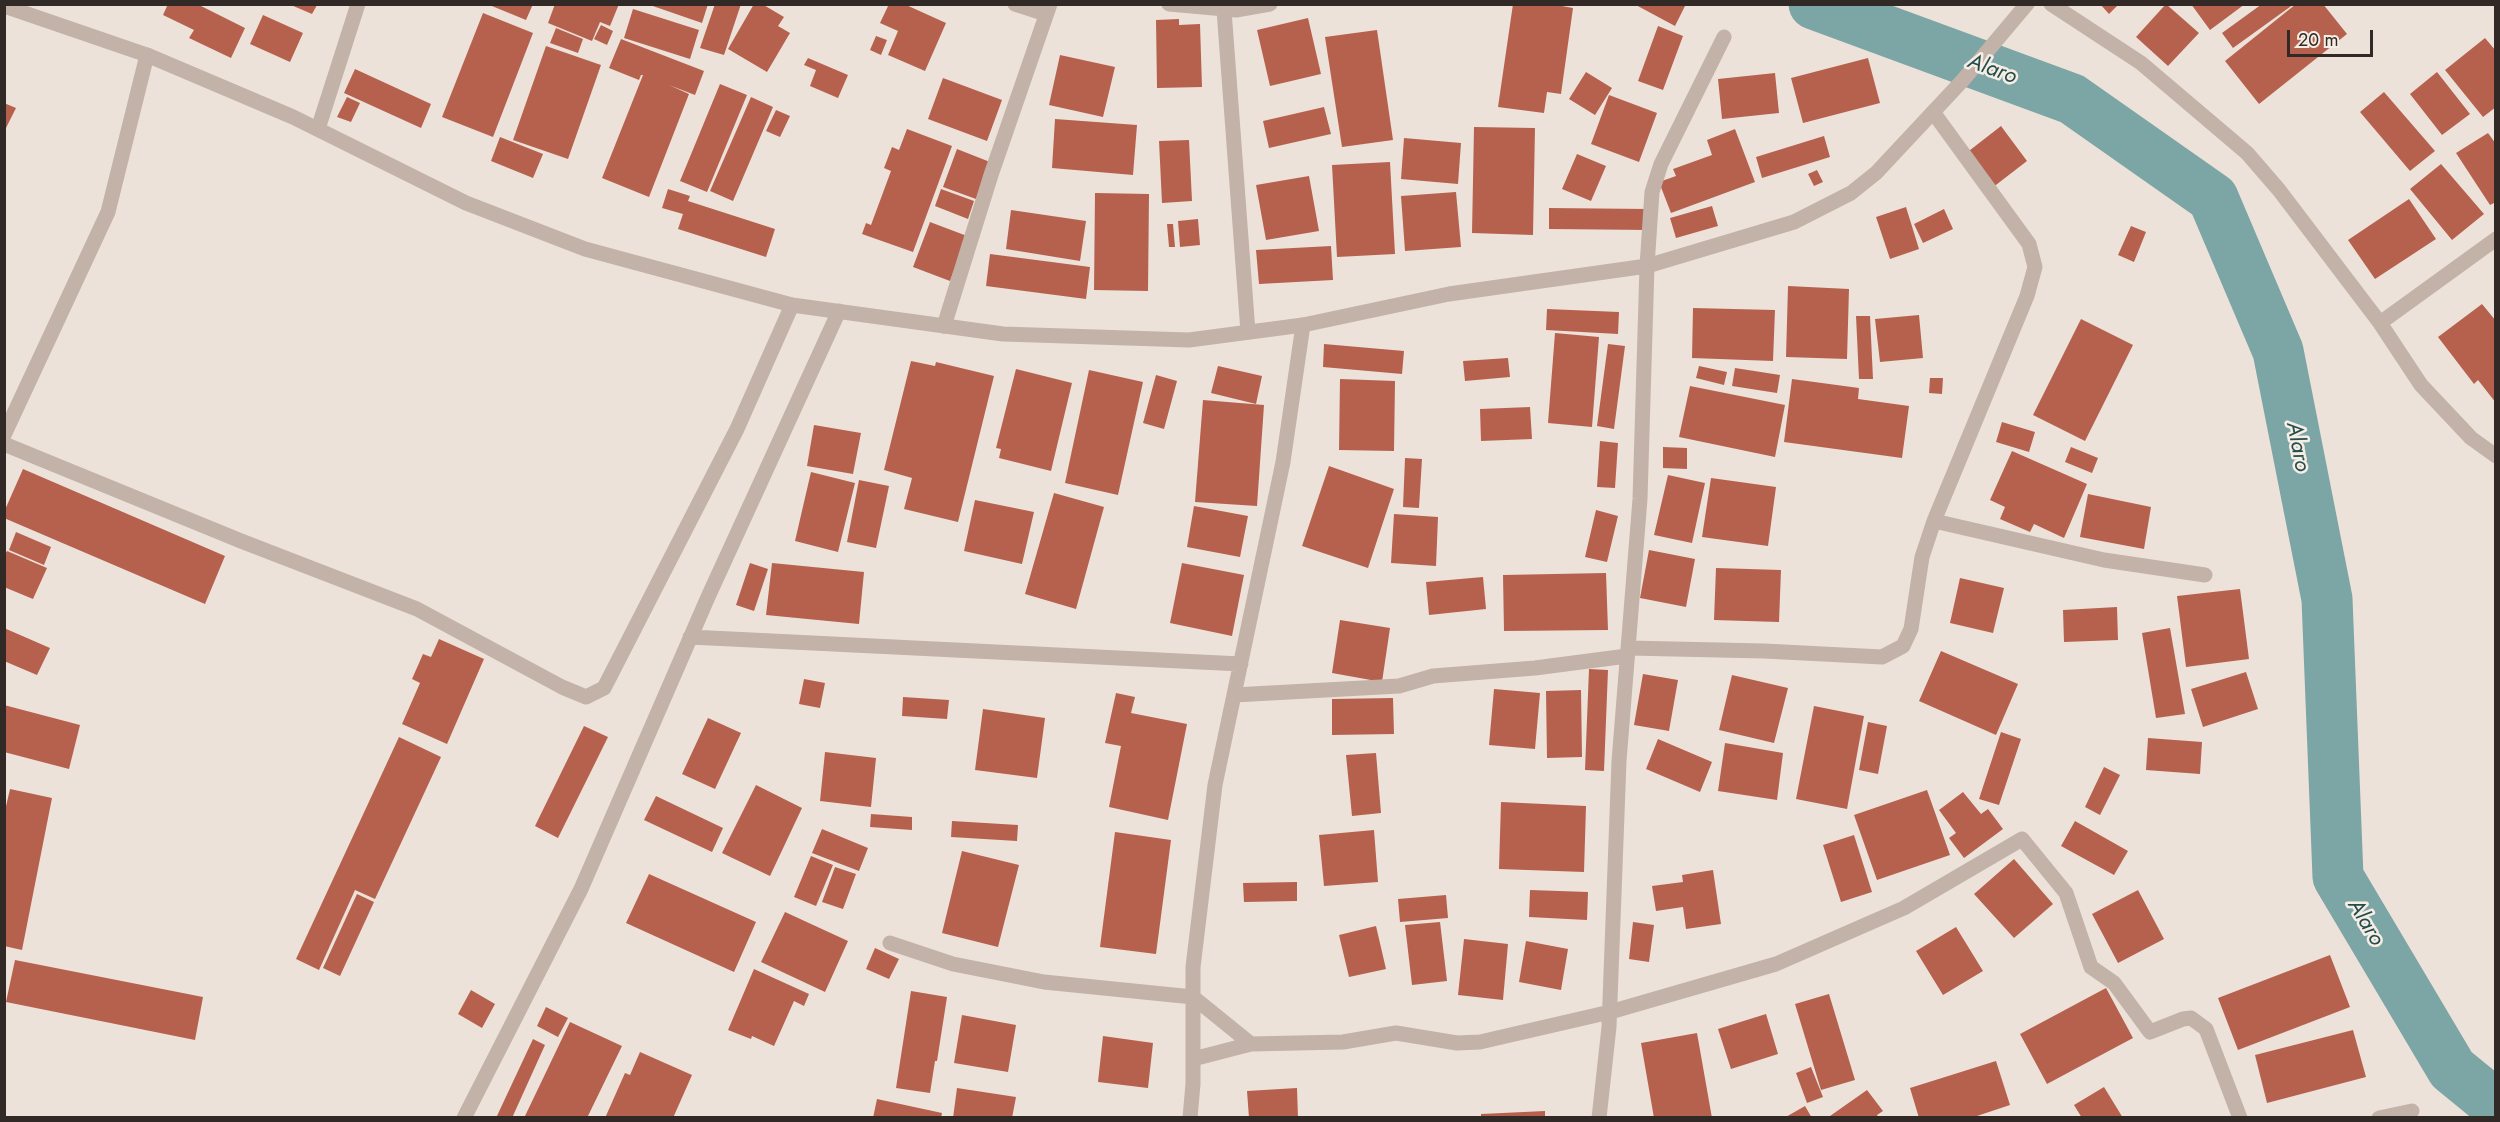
<!DOCTYPE html>
<style>
body{margin:0}
#map{position:relative;width:2500px;height:1122px;overflow:hidden;background:#ede2d9;font-family:Jost,sans-serif}
canvas{display:block}
.frame{position:absolute;inset:0;border:6px solid #312926;pointer-events:none}
.scale{position:absolute;left:2287px;top:30px;width:86px;height:27px;box-sizing:border-box;border:3px solid #312926;border-top:0;padding-left:8px;font-size:18px;line-height:21px;white-space:nowrap;color:#312926;-webkit-text-stroke:4px #f6ede4;paint-order:stroke}
</style>
<div id="map">
<canvas width="2500" height="1122"></canvas>
<div class="frame"></div>
<div class="scale">20 m</div>
</div>
<script>
const context = document.querySelector('canvas').getContext('2d');
context.lineJoin = 'round';
function shape(rows) {
  const path = new Path2D();
  for (const r of rows) {
    path.moveTo(r[0], r[1]);
    for (let i = 2; i < r.length; i += 2) path.lineTo(r[i], r[i + 1]);
  }
  return path;
}
function trace(path, color, width, dash) {
  context.strokeStyle = color;
  context.lineWidth = width;
  context.lineCap = dash ? 'butt' : 'round';
  context.setLineDash(dash || []);
  context.stroke(path);
}
function paint(path, color) {
  context.fillStyle = color;
  context.fill(path, 'evenodd');
}
function drawText(font, color, halo, rows, align = 'center') {
  context.font = font + ' Jost,sans-serif';
  context.lineWidth = 5;
  context.setLineDash([]);
  context.textBaseline = 'middle';
  context.strokeStyle = halo;
  context.fillStyle = color;
  for (const [text, x, y, turn = 0] of rows) {
    context.save();
    context.translate(x, y);
    context.rotate((+turn || 0) * Math.PI / 180);
    context.textAlign = isNaN(turn) ? turn : align;
    if (halo) context.strokeText(text, 0, 0);
    context.fillText(text, 0, 0);
    context.restore();
  }
}
const river = shape([
 [1814,4,2072,99,2213,198,2278,351,2327,599,2338,877,2452,1069,2496,1105]
]);
const building = shape([
 [168,4,197,4,245,28,231,58,189,38,194,30,163,15],
 [487,4,533,4,526,20],
 [555,4,619,4,610,26,600,22,592,41,548,23],
 [647,4,708,4,702,23],
 [715,4,741,4,724,55,700,48],
 [754,4,762,4,784,17,778,26,790,33,767,72,728,49],
 [889,4,904,4,946,23,925,71,888,55,898,31,880,23],
 [1513,4,1551,4,1573,8,1561,94,1547,92,1544,113,1498,107],
 [1634,4,1686,4,1675,26],
 [2100,4,2119,4,2109,14],
 [2166,4,2199,33,2168,66,2136,37],
 [2191,4,2245,4,2210,30],
 [2262,4,2294,4,2233,48,2222,33],
 [2296,4,2323,4,2347,34,2259,104,2225,61],
 [291,5,317,5,312,14],
 [633,9,699,30,690,59,624,38],
 [483,13,533,33,493,137,442,117],
 [263,15,303,33,290,62,250,44],
 [1308,18,1321,74,1270,86,1257,30],
 [1179,19,1179,25,1200,24,1202,87,1157,88,1156,20],
 [601,25,613,31,607,45,594,39],
 [1658,26,1683,36,1663,90,1638,81],
 [556,28,583,39,578,53,550,43],
 [1377,30,1393,140,1342,147,1325,37],
 [876,36,887,40,881,55,870,50],
 [2485,38,2496,51,2496,107,2483,117,2445,70],
 [621,39,704,71,695,95,669,85,689,94,649,197,602,178,643,75,641,75,639,80,609,68],
 [546,46,601,65,568,159,513,140],
 [1060,55,1115,67,1103,117,1049,105],
 [808,58,848,75,838,98,810,86,816,70,804,65],
 [1868,58,1880,103,1803,123,1791,78],
 [355,69,431,104,421,128,344,93],
 [1586,72,1612,88,1595,115,1569,99],
 [2437,72,2470,114,2442,135,2410,94],
 [1775,73,1779,113,1722,119,1718,79],
 [943,78,1002,100,987,141,928,119],
 [720,84,747,95,707,192,680,181],
 [2384,92,2435,151,2410,171,2360,112],
 [1609,95,1657,113,1639,162,1591,144],
 [347,97,360,103,351,122,337,117],
 [751,97,773,107,733,201,710,191],
 [4,103,16,108,4,132],
 [1324,107,1331,134,1269,148,1263,121],
 [776,110,790,116,780,137,766,131],
 [1055,119,1137,125,1133,175,1052,168],
 [2001,126,2027,161,1992,188,1965,154],
 [1474,127,1535,128,1533,235,1472,233],
 [907,129,952,146,913,252,862,234,866,223,871,225,891,171,884,168,892,147,899,150],
 [1735,129,1755,182,1671,213,1659,182,1676,176,1673,169,1712,155,1707,140],
 [2488,133,2496,144,2496,202,2490,205,2456,153],
 [1824,136,1830,157,1762,178,1756,157],
 [500,137,543,154,533,178,491,161],
 [1404,138,1461,143,1458,184,1401,179],
 [1189,140,1192,201,1162,203,1159,141],
 [957,149,990,162,976,199,943,187],
 [1577,154,1606,166,1591,201,1562,189],
 [1390,162,1395,254,1337,257,1332,165],
 [2441,164,2484,214,2452,240,2410,189],
 [1817,170,1823,182,1814,186,1808,174],
 [1309,176,1319,231,1266,240,1256,185],
 [668,189,690,196,688,201,775,229,766,257,678,229,683,214,662,208],
 [941,189,974,201,968,219,935,206],
 [1456,192,1461,247,1405,251,1401,196],
 [1095,193,1149,194,1148,291,1094,290],
 [2409,199,2436,239,2375,279,2348,240],
 [1712,206,1718,226,1676,238,1670,218],
 [1906,207,1919,249,1890,259,1876,217],
 [1549,208,1649,209,1649,230,1549,229],
 [1944,209,1953,229,1923,243,1914,224],
 [1011,210,1086,221,1080,261,1006,249],
 [1198,219,1200,245,1180,247,1178,221],
 [930,222,967,236,950,281,913,267],
 [1167,224,1173,224,1175,247,1169,247],
 [2131,226,2146,232,2134,262,2118,255],
 [1331,246,1333,280,1259,284,1256,250],
 [990,254,1090,267,1086,299,986,286],
 [1788,286,1849,289,1847,359,1786,357],
 [2482,304,2496,321,2496,403,2478,380,2474,384,2438,337],
 [1693,308,1775,310,1773,361,1692,358],
 [1547,309,1619,312,1618,334,1546,330],
 [1919,315,1923,358,1880,362,1875,319],
 [1856,316,1870,316,1873,379,1859,379],
 [2081,319,2133,345,2085,441,2033,415],
 [1555,333,1599,337,1592,427,1548,423],
 [1324,344,1404,351,1402,374,1323,367],
 [1608,344,1625,346,1614,429,1597,426],
 [1508,358,1510,377,1465,381,1463,361],
 [911,361,935,366,936,362,994,376,958,522,904,509,912,478,884,470],
 [1218,366,1262,376,1256,404,1211,393],
 [1699,366,1727,372,1724,385,1696,378],
 [1735,368,1780,375,1777,393,1732,386],
 [1016,369,1072,383,1051,471,999,458,1001,449,996,448],
 [1089,370,1143,382,1118,495,1065,483],
 [1156,375,1177,381,1164,429,1143,423],
 [1930,378,1943,378,1942,394,1929,393],
 [1340,379,1395,381,1394,451,1339,450],
 [1792,379,1859,388,1858,399,1909,406,1902,458,1784,442],
 [1690,386,1785,405,1775,457,1679,437],
 [1203,400,1264,405,1257,506,1195,502],
 [1530,407,1532,439,1481,441,1480,409],
 [2002,422,2035,432,2029,452,1996,442],
 [814,425,861,433,853,474,807,466],
 [1600,441,1618,443,1615,488,1597,487],
 [1663,447,1687,448,1687,469,1663,468],
 [2071,447,2098,458,2092,473,2065,462],
 [2012,451,2087,484,2064,538,2034,524,2030,532,2000,519,2005,507,1990,500],
 [1405,458,1422,459,1419,508,1403,507],
 [1329,466,1394,489,1368,568,1302,546],
 [23,469,225,556,205,604,4,518,4,512],
 [811,472,855,483,838,552,795,541],
 [1668,475,1705,483,1692,543,1654,535],
 [1711,478,1776,487,1768,546,1702,537],
 [859,480,889,486,876,548,847,542],
 [1054,493,1104,507,1076,609,1025,594],
 [2088,494,2151,507,2144,549,2080,537],
 [975,500,1034,512,1022,564,964,551],
 [1194,506,1248,516,1240,557,1187,547],
 [1596,510,1618,516,1607,562,1585,557],
 [1394,514,1438,517,1436,566,1391,563],
 [16,532,51,547,44,565,9,550],
 [1649,550,1695,559,1686,607,1640,598],
 [7,551,47,568,33,599,4,587,4,556],
 [750,563,768,569,754,611,736,605],
 [772,563,864,572,859,624,766,615],
 [1182,563,1244,575,1232,636,1170,623],
 [1716,568,1781,570,1779,622,1714,620],
 [1606,573,1608,630,1504,631,1503,575],
 [1483,577,1486,609,1429,615,1426,582],
 [1960,578,2004,588,1993,633,1950,623],
 [2240,589,2249,659,2186,667,2177,596],
 [2117,607,2118,640,2064,642,2063,610],
 [1340,620,1390,628,1382,682,1332,673],
 [4,628,50,648,37,675,4,661],
 [2170,628,2185,714,2156,718,2142,633],
 [439,639,484,659,447,744,402,724,420,683,412,679,423,654,431,657],
 [1941,651,2018,684,1996,735,1919,701],
 [1589,669,1608,670,1604,771,1585,770],
 [2246,672,2258,709,2203,727,2191,689],
 [1643,674,1678,680,1669,731,1634,725],
 [1732,675,1788,688,1774,743,1719,730],
 [804,679,825,683,820,708,799,704],
 [1494,689,1540,693,1535,749,1489,745],
 [1581,690,1582,757,1547,758,1546,691],
 [1116,693,1135,697,1131,713,1187,724,1168,820,1109,807,1121,746,1105,743],
 [903,697,949,700,947,719,902,716],
 [1393,698,1394,734,1332,735,1332,699],
 [4,705,80,725,69,769,4,752],
 [1814,706,1864,716,1847,809,1796,799],
 [983,709,1045,718,1037,778,975,770],
 [708,718,741,733,715,789,682,774],
 [1868,722,1887,726,1878,774,1859,770],
 [584,726,608,737,558,838,535,826],
 [2001,732,2021,739,1999,805,1979,799],
 [399,737,441,757,375,899,355,890,319,970,296,959],
 [2148,738,2202,742,2200,774,2146,770],
 [1658,739,1712,762,1700,792,1646,769],
 [1725,743,1783,753,1777,800,1718,791],
 [825,752,876,758,871,807,820,801],
 [1376,753,1381,813,1352,816,1346,755],
 [2104,767,2120,775,2100,815,2085,807],
 [756,785,802,808,770,876,722,853],
 [10,789,52,798,22,950,4,946,4,815],
 [1927,790,1950,855,1877,880,1854,815],
 [1963,792,1981,814,1988,809,2003,829,1964,858,1949,838,1956,833,1939,810],
 [656,796,723,828,712,852,644,820],
 [1501,802,1586,806,1584,872,1499,869],
 [871,814,912,817,912,830,870,827],
 [952,821,1018,825,1017,841,951,837],
 [2075,821,2128,851,2114,875,2061,846],
 [822,829,868,848,859,871,812,853],
 [1374,830,1378,882,1324,886,1319,835],
 [1115,832,1171,840,1156,954,1100,947],
 [1854,835,1872,892,1841,902,1823,845],
 [962,851,1019,865,998,947,942,933],
 [811,856,833,865,816,906,794,897],
 [2014,859,2053,904,2014,938,1974,894],
 [835,867,856,874,843,909,822,902],
 [1713,870,1721,924,1686,929,1683,907,1656,911,1652,886,1683,882,1682,875],
 [649,874,756,922,734,972,626,923],
 [1297,882,1297,901,1244,902,1243,883],
 [1530,890,1588,892,1587,920,1529,917],
 [2138,890,2164,939,2118,963,2092,914],
 [357,894,374,902,340,976,323,968],
 [1446,895,1448,918,1400,922,1398,899],
 [785,912,848,941,825,992,761,962],
 [1440,922,1447,981,1412,985,1405,925],
 [1633,922,1654,925,1649,962,1629,959],
 [1376,926,1386,969,1349,977,1339,935],
 [1956,927,1983,971,1943,995,1916,951],
 [1464,939,1508,944,1503,1000,1458,995],
 [1526,941,1568,949,1561,990,1519,982],
 [875,948,899,959,889,979,866,969],
 [2330,955,2350,1007,2238,1050,2218,998],
 [15,960,203,997,195,1040,6,1002],
 [754,969,809,994,804,1006,794,1001,774,1046,752,1036,751,1039,728,1030],
 [2106,988,2133,1038,2047,1084,2020,1034],
 [471,990,495,1004,482,1028,458,1014],
 [911,991,947,997,937,1061,935,1061,930,1093,896,1088],
 [1829,994,1855,1080,1821,1090,1795,1004],
 [546,1007,568,1018,558,1037,537,1026],
 [1766,1014,1778,1054,1731,1069,1718,1029],
 [962,1015,1016,1025,1008,1072,954,1063],
 [570,1022,622,1046,587,1118,528,1118,525,1116],
 [2353,1030,2366,1077,2267,1103,2255,1055],
 [1697,1033,1712,1118,1654,1118,1641,1043],
 [1103,1036,1153,1043,1148,1088,1098,1082],
 [533,1039,545,1045,512,1118,496,1118],
 [640,1052,692,1075,673,1118,605,1118,625,1073,630,1075],
 [1996,1061,2010,1105,1971,1118,1919,1118,1910,1088],
 [1811,1067,1823,1097,1807,1103,1796,1073],
 [2104,1087,2123,1118,2082,1118,2074,1105],
 [957,1088,1016,1097,1012,1118,953,1118],
 [1297,1088,1298,1118,1249,1118,1247,1091],
 [1867,1090,1883,1111,1877,1115,1879,1118,1831,1118,1830,1116],
 [877,1099,942,1113,941,1118,873,1118],
 [1805,1106,1812,1118,1784,1118],
 [1545,1111,1545,1118,1481,1118,1481,1114]
]);
const minor = shape([
 [1015,4,1046,14],
 [1169,4,1236,10,1270,4],
 [2051,4,2141,63,2247,153,2279,190,2380,323,2421,385,2471,438,2496,456],
 [1224,10,1248,332],
 [318,129,358,4],
 [2380,323,2496,239],
 [944,326,991,175,1050,4],
 [4,435,108,212,147,55],
 [4,444,241,541,417,609,562,687,586,697,604,688,737,429,792,305],
 [1934,521,2104,560,2205,575],
 [690,637,1241,664],
 [1628,648,1764,651,1882,657,1903,646,1911,629,1922,557,1934,521,2027,296,2035,267,2029,244,1933,112],
 [1234,695,1399,686,1433,676,1535,668,1627,656],
 [890,943,953,964,1044,982,1193,997,1251,1044],
 [1193,1059,1251,1044,1343,1042,1396,1033,1457,1043,1480,1042,1610,1012,1776,964,1904,908,2022,839,2066,893,2091,967,2114,983,2150,1032,2183,1019,2191,1018,2206,1029,2240,1118],
 [464,1118,581,889,708,597,839,311],
 [1190,1118,1193,1084,1193,967,1215,785,1283,462,1303,325],
 [1599,1118,1609,1027,1619,761,1640,499,1647,266,1652,192,1661,164,1724,37],
 [2379,1118,2412,1111]
]);
const tertiary = shape([
 [4,6,147,55,293,117,466,203,585,249,792,305,1003,334,1189,340,1303,325,1449,294,1647,266,1794,222,1851,193,1876,173,1963,80,2027,4]
]);
const waterNames = [
 ["Alaro",1992,70,20],
 ["Alaro",2297,447,79],
 ["Alaro",2365,923,59]
];
trace(river, '#7ca6a5', 51);
paint(building, '#b6614e');
trace(minor, '#c3b2a7', 15);
trace(tertiary, '#c3b2a7', 15);
drawText('italic 22px', '#224d4d', '#f6ede4', waterNames);
</script>
